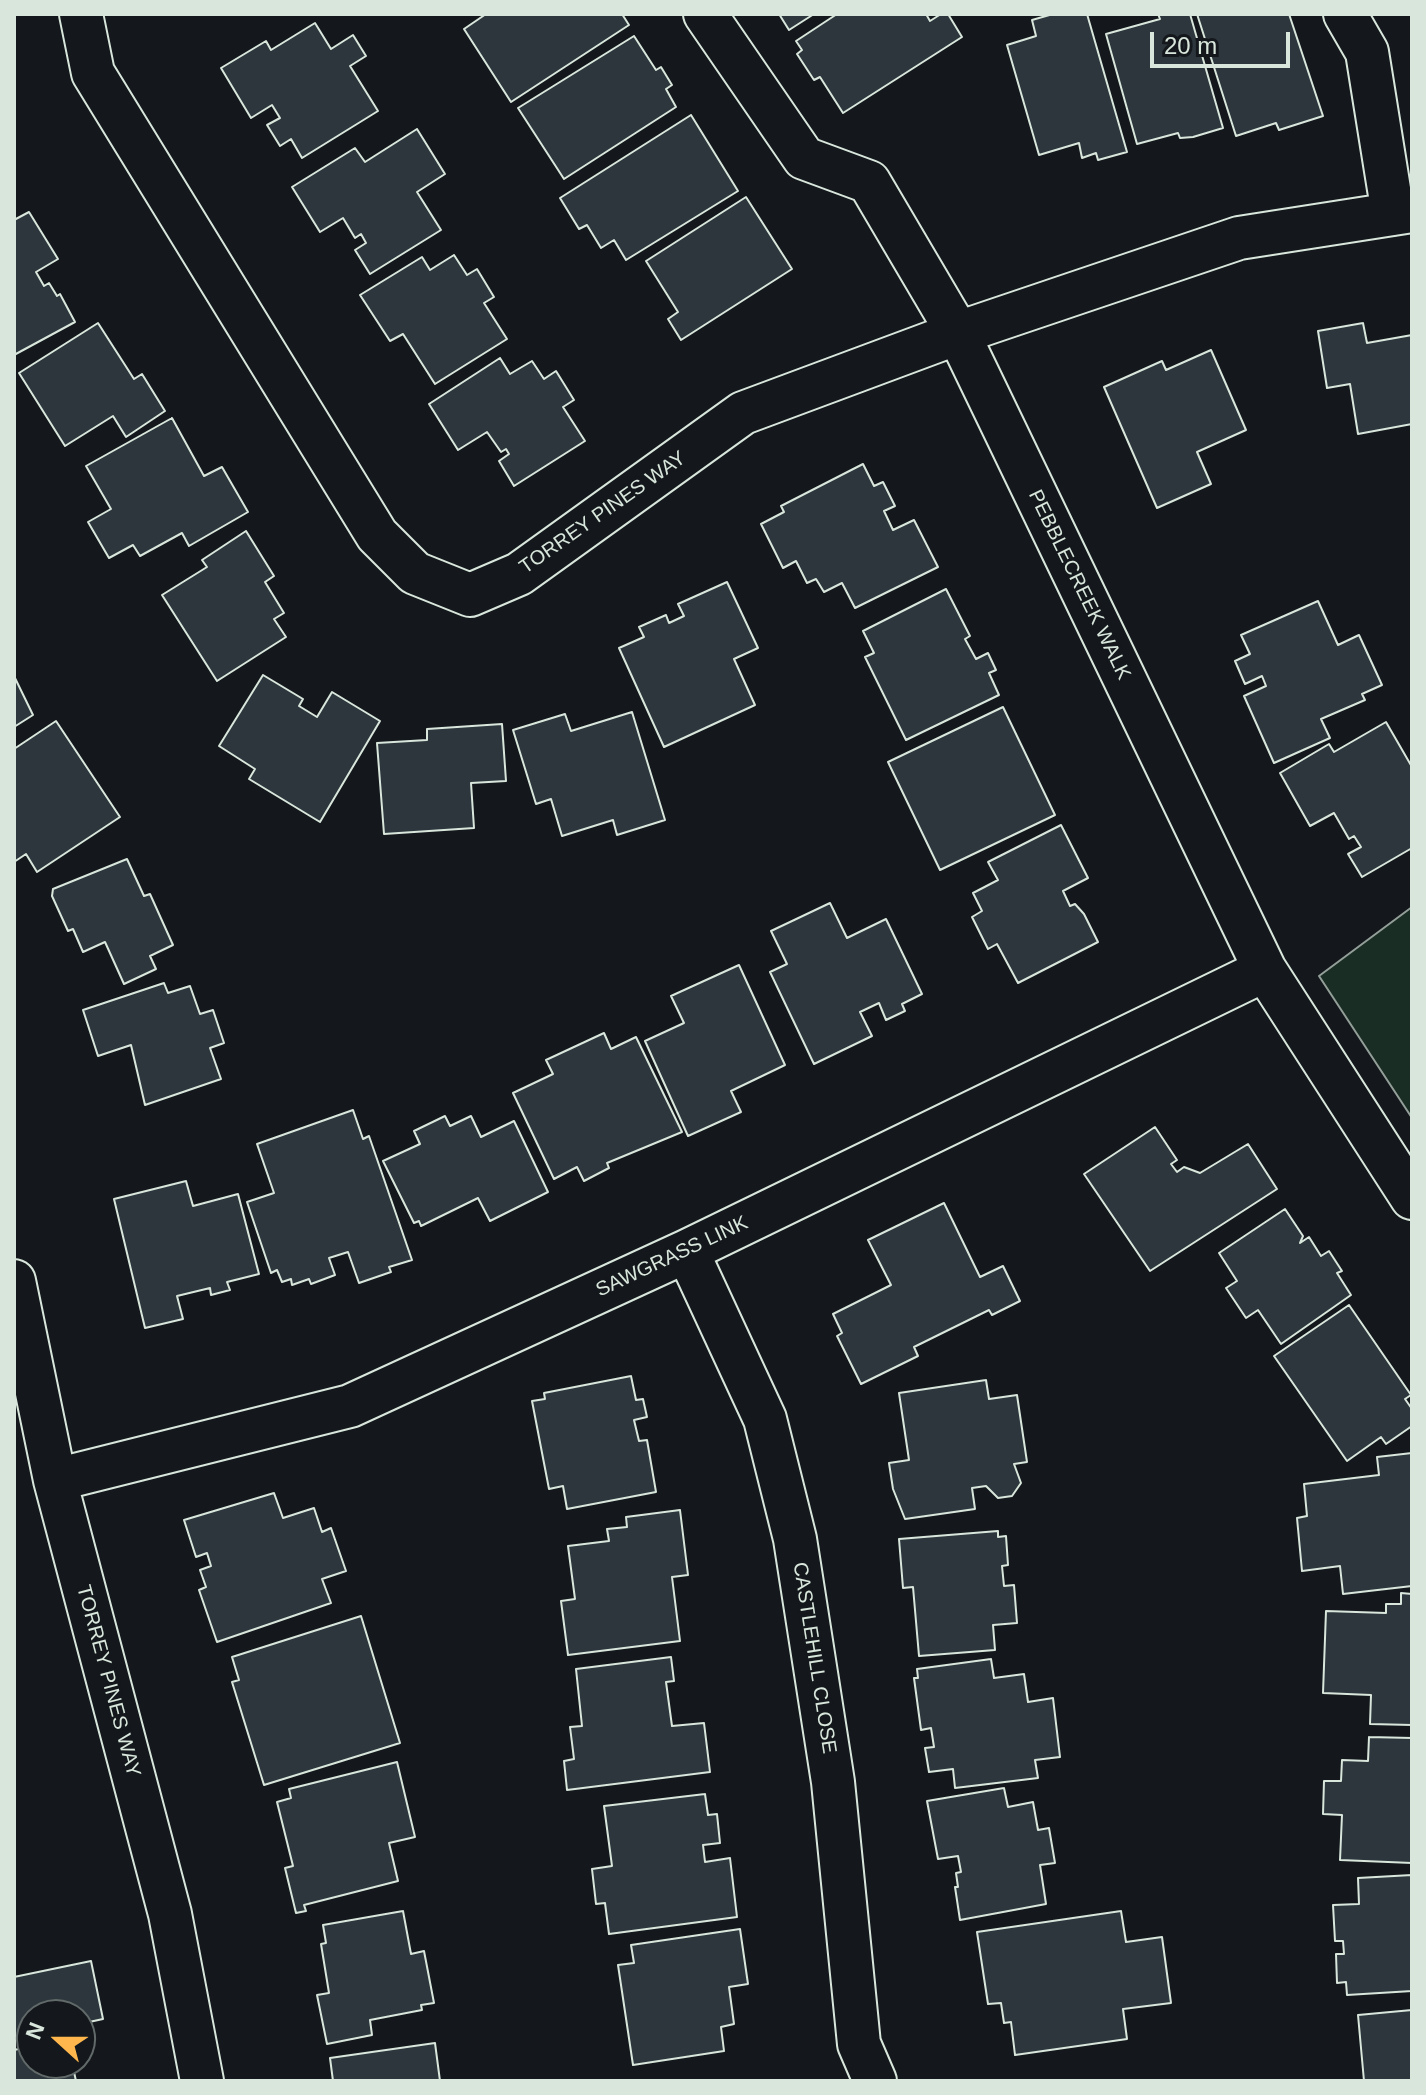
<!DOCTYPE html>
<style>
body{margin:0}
#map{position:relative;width:1426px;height:2095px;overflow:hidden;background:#14181c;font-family:Helvetica,sans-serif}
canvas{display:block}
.frame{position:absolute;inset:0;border:16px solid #d8e6dc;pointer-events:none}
.north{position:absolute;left:16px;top:1999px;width:80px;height:80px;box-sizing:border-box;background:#14181c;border:2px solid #626a69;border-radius:50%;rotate:291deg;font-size:22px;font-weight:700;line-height:32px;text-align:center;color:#d8e6dc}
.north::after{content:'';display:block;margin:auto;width:28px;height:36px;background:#ffb74d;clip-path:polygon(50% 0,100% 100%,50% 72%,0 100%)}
.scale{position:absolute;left:1150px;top:32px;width:140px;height:36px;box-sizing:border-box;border:4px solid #d8e6dc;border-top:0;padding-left:10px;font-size:24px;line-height:28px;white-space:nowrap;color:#d8e6dc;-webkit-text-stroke:6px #14181c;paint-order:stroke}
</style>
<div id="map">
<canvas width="1426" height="2095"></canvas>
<div class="frame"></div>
<div class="north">N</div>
<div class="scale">20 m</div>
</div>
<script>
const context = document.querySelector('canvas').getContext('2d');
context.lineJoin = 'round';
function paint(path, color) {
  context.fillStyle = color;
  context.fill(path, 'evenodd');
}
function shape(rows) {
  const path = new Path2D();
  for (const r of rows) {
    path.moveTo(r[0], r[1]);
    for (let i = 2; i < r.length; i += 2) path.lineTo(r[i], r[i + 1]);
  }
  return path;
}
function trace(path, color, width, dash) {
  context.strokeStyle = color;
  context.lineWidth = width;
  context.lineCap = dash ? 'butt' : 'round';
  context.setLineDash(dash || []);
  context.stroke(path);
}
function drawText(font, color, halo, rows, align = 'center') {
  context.font = font + ' Helvetica,sans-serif';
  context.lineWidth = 6;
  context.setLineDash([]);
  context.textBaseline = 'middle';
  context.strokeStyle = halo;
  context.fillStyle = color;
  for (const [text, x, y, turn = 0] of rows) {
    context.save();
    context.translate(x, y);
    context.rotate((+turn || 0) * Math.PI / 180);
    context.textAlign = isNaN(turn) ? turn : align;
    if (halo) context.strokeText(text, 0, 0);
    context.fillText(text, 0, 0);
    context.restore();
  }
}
const green = shape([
 [1412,907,1412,1118,1319,976,1412,907]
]);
const building = shape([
 [486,14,622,14,629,25,511,102,464,29,486,14],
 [779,14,814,14,789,30,779,14],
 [837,14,926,14,930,21,941,14,948,14,962,37,843,113,820,77,814,80,797,54,802,50,796,41,837,14],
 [1053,14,1087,14,1127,152,1098,160,1096,153,1082,158,1079,143,1039,155,1007,45,1036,36,1032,20,1053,14],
 [1158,14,1190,14,1223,128,1193,137,1180,138,1178,133,1137,144,1106,34,1160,19,1158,14],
 [1197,14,1289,14,1323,116,1279,130,1276,123,1236,136,1197,14],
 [315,23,331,49,353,35,366,56,350,66,378,111,302,158,291,139,280,146,267,125,280,118,272,105,251,118,221,68,266,41,271,50,315,23],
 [634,36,656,70,661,67,672,85,666,89,676,107,564,179,518,108,634,36],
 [691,115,738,191,626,260,614,240,601,248,587,225,579,229,560,198,691,115],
 [417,129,445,174,417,192,441,230,370,274,355,250,366,243,361,234,355,238,343,218,320,232,292,187,355,148,365,162,417,129],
 [746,197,792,269,681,340,668,319,678,312,646,261,746,197],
 [29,212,58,259,36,272,44,286,49,283,57,296,60,294,75,322,14,355,14,220,29,212],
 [454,255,467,275,477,269,494,297,484,303,507,339,435,384,403,334,390,341,360,295,422,257,430,270,454,255],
 [98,323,134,379,142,374,165,411,126,437,113,416,65,446,19,373,98,323],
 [1363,323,1367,343,1412,335,1412,424,1358,434,1350,384,1327,388,1318,331,1363,323],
 [1211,350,1246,430,1197,452,1211,484,1157,508,1104,387,1162,361,1166,370,1211,350],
 [500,358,510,374,532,361,544,379,556,371,574,400,563,407,585,441,514,486,499,461,509,454,506,449,501,452,487,432,458,450,429,404,500,358],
 [172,418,204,476,222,467,248,512,189,546,182,533,140,556,133,545,109,558,88,522,111,509,86,466,172,418],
 [863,464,874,486,883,482,895,506,884,511,893,530,914,520,938,567,855,608,842,583,824,592,816,579,807,583,796,561,783,568,761,524,784,512,781,506,863,464],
 [246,531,274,576,265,582,284,613,274,619,286,637,217,681,162,595,207,567,202,560,246,531],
 [727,582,758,648,734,659,755,705,664,747,619,648,644,637,639,627,666,615,669,623,684,616,678,604,727,582],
 [946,589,970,636,965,639,976,659,988,653,996,670,989,673,999,695,906,740,865,657,874,653,863,631,946,589],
 [1318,601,1338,645,1359,635,1382,685,1362,694,1365,700,1321,719,1330,738,1274,763,1244,696,1266,686,1262,676,1245,684,1235,661,1250,654,1241,635,1318,601],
 [263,675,303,699,299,706,317,717,332,692,380,721,320,822,249,779,255,769,219,746,263,675],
 [14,676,33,715,14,727,14,676],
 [1003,707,1055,815,940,870,888,762,1003,707],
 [632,712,665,820,617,835,613,820,562,836,551,799,536,804,513,730,565,714,571,731,632,712],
 [56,721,120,817,37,872,26,854,14,862,14,749,56,721],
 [1386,722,1412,767,1412,848,1362,877,1348,854,1361,847,1354,836,1349,839,1334,813,1310,826,1280,773,1329,744,1334,752,1386,722],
 [502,724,506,781,471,783,474,828,384,834,377,743,427,740,427,729,502,724],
 [1061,825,1088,878,1063,891,1070,906,1075,904,1084,914,1098,942,1018,983,997,944,988,949,972,917,982,911,973,893,998,880,988,862,1061,825],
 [127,859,144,896,150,894,173,945,150,956,156,969,124,984,105,942,83,952,73,929,68,931,52,896,53,889,127,859],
 [830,903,847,938,886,919,922,994,902,1004,905,1011,886,1020,879,1003,860,1012,872,1036,814,1064,770,972,787,964,771,931,830,903],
 [739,965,785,1065,731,1091,741,1112,688,1136,645,1041,684,1023,671,996,739,965],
 [164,983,168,993,190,986,200,1014,213,1010,224,1043,210,1048,221,1079,145,1105,131,1045,98,1056,83,1010,164,983],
 [604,1033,611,1049,636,1037,682,1132,607,1163,609,1168,584,1181,577,1167,554,1179,513,1093,553,1074,546,1060,604,1033],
 [353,1110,363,1139,369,1136,412,1260,389,1267,391,1272,359,1283,348,1252,329,1258,335,1275,311,1284,309,1279,292,1285,291,1279,282,1282,277,1270,271,1273,247,1202,274,1193,257,1144,353,1110],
 [445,1116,450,1126,471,1116,481,1137,514,1121,548,1192,490,1221,478,1198,421,1226,419,1221,414,1223,383,1161,420,1144,414,1131,445,1116],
 [1155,1127,1177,1160,1171,1164,1177,1172,1184,1167,1200,1173,1248,1144,1277,1189,1150,1271,1084,1174,1155,1127],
 [186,1181,193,1206,238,1194,259,1274,227,1282,230,1290,211,1295,210,1288,177,1296,183,1319,145,1328,114,1199,186,1181],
 [944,1203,980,1277,1003,1266,1020,1301,992,1315,989,1310,914,1347,918,1356,861,1384,837,1336,842,1333,833,1314,891,1285,868,1240,944,1203],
 [1285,1209,1303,1236,1300,1243,1309,1237,1321,1256,1329,1251,1342,1271,1337,1273,1351,1295,1281,1344,1258,1310,1246,1318,1226,1288,1237,1281,1219,1253,1285,1209],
 [1349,1305,1411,1395,1405,1399,1412,1409,1412,1426,1386,1444,1381,1437,1347,1461,1274,1356,1349,1305],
 [631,1376,636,1400,643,1399,647,1417,634,1420,639,1441,647,1440,656,1492,567,1509,563,1486,549,1489,532,1401,545,1399,544,1393,631,1376],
 [986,1380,989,1399,1017,1395,1027,1462,1014,1464,1021,1483,1012,1496,998,1498,986,1486,972,1488,975,1509,905,1519,893,1489,889,1463,909,1460,899,1393,986,1380],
 [1412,1453,1412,1586,1343,1594,1340,1566,1302,1571,1297,1518,1307,1516,1304,1484,1379,1475,1377,1457,1412,1453],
 [274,1493,283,1518,314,1508,322,1532,331,1528,346,1571,322,1579,331,1603,217,1642,199,1590,206,1587,200,1570,211,1566,207,1553,196,1557,184,1520,274,1493],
 [680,1510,688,1575,672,1577,680,1641,568,1655,561,1601,575,1599,568,1546,609,1541,607,1529,627,1527,626,1517,680,1510],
 [998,1531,998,1537,1006,1536,1008,1565,1002,1566,1004,1586,1014,1585,1017,1623,993,1625,995,1650,919,1656,913,1587,903,1588,899,1539,998,1531],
 [1401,1593,1412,1594,1412,1725,1370,1724,1371,1695,1323,1693,1326,1611,1386,1613,1386,1604,1401,1604,1401,1593],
 [361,1616,400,1743,264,1785,232,1682,239,1680,232,1657,361,1616],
 [671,1657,674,1681,666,1682,672,1726,704,1723,710,1772,567,1790,564,1761,574,1759,570,1727,582,1726,576,1669,671,1657],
 [991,1659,994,1678,1024,1674,1028,1702,1053,1698,1060,1757,1035,1760,1038,1778,955,1788,953,1769,929,1772,925,1748,934,1747,931,1728,921,1730,914,1678,918,1678,917,1669,991,1659],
 [1369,1737,1412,1738,1412,1863,1340,1860,1342,1815,1323,1814,1324,1781,1341,1781,1342,1760,1368,1761,1369,1737],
 [397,1762,415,1837,389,1843,398,1881,304,1905,306,1911,296,1913,285,1868,293,1866,277,1802,291,1798,289,1789,397,1762],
 [1004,1788,1008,1807,1033,1802,1038,1830,1049,1828,1055,1863,1040,1865,1046,1904,960,1920,955,1887,958,1887,956,1873,961,1872,958,1856,938,1859,927,1801,1004,1788],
 [705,1794,708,1815,717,1814,720,1843,703,1845,705,1862,730,1858,737,1917,609,1934,605,1903,596,1904,592,1869,612,1866,604,1806,705,1794],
 [1412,1875,1412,1991,1347,1995,1346,1982,1337,1983,1336,1954,1344,1954,1343,1941,1335,1941,1333,1905,1359,1904,1358,1878,1412,1875],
 [403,1911,411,1954,424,1951,434,2003,421,2005,422,2010,370,2020,372,2035,327,2044,317,1995,329,1993,321,1944,326,1943,323,1925,403,1911],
 [1121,1911,1126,1942,1162,1937,1171,2003,1123,2009,1127,2039,1015,2055,1011,2022,1004,2023,1001,2003,988,2004,977,1932,1121,1911],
 [740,1929,748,1984,729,1987,734,2024,721,2027,724,2051,633,2065,618,1965,634,1963,631,1945,740,1929],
 [91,1961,103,2019,80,2024,80,2015,32,2015,32,2034,14,2038,14,1977,91,1961],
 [1412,2010,1412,2081,1364,2081,1358,2015,1412,2010],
 [435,2043,440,2081,333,2081,330,2058,435,2043],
 [32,2046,32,2063,72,2063,76,2081,14,2081,14,2050,32,2046]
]);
const street = shape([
 [81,14,93,73,377,535,415,573,470,595,519,574,743,413,958,333,1239,238,1412,211],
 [705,14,804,158,869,182,958,333,1265,970,1412,1198],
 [1345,14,1367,52,1393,214],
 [687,1251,765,1419,795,1539,833,1782,859,2044,875,2081],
 [14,1281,55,1480,170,1914,202,2081],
 [55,1480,350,1406,687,1251,1265,970]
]);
const streetNames = [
 ["TORREY PINES WAY",603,513,-35],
 ["PEBBLECREEK WALK",1079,585,64],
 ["SAWGRASS LINK",672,1257,-25],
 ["CASTLEHILL CLOSE",814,1658,81],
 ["TORREY PINES WAY",108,1681,75]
];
paint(green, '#1a2d24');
trace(green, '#939e99', 2);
paint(building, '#2c363c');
trace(building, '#d8e6dc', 2);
trace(street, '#d8e6dc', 46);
trace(street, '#14181c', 42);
drawText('20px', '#d8e6dc', '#14181c', streetNames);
</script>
